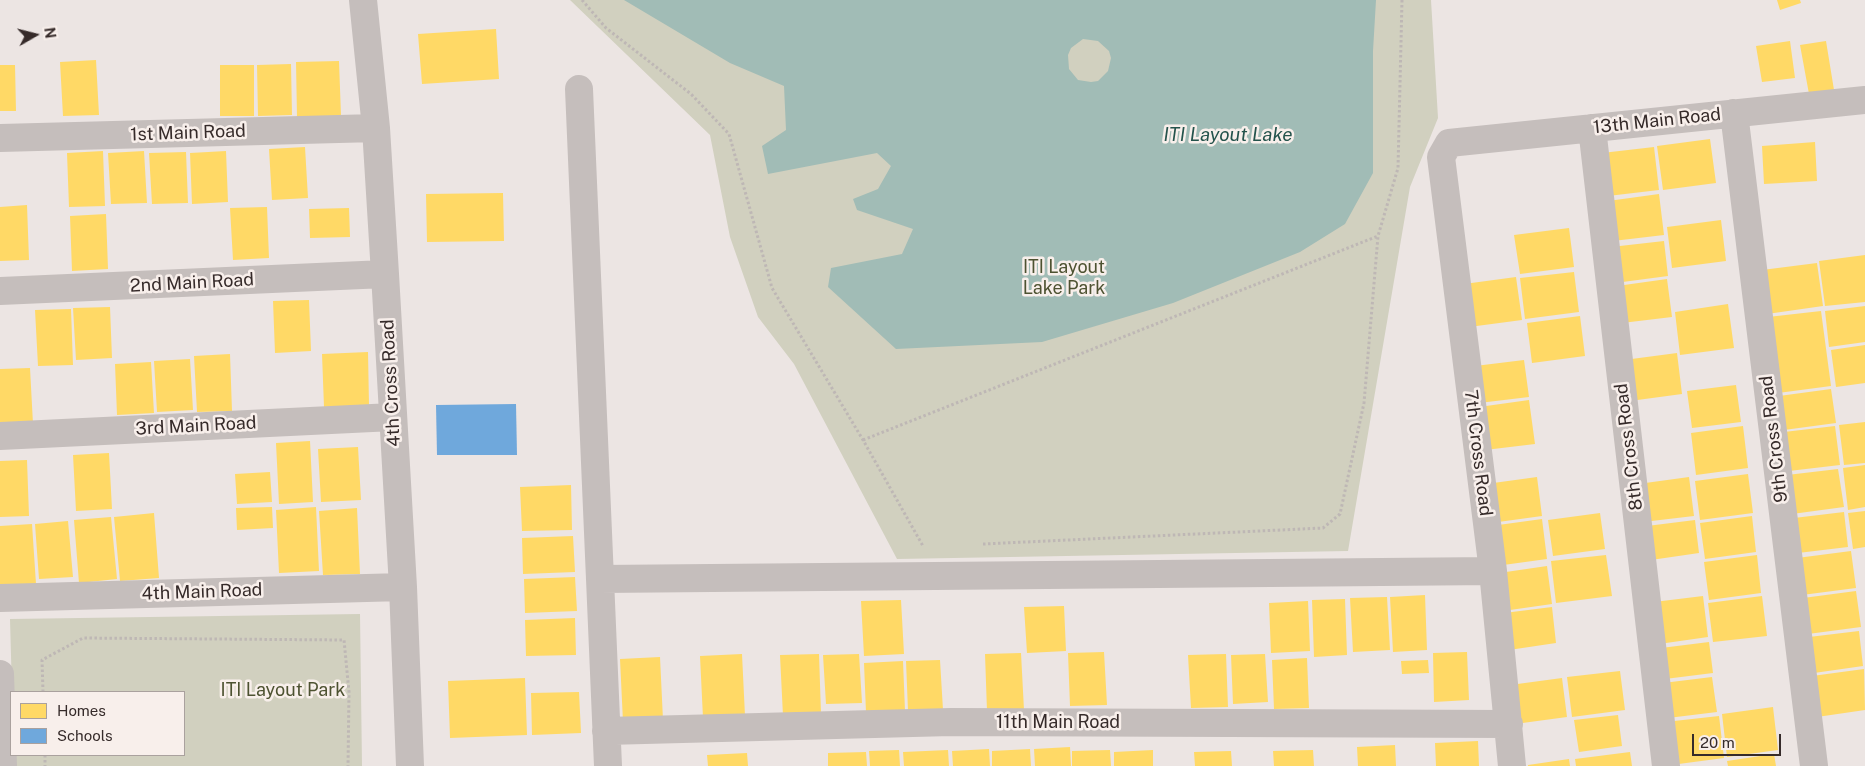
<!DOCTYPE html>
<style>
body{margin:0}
#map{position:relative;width:1865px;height:766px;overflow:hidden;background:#ece5e3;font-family:"Public Sans",sans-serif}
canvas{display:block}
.legend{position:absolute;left:10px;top:691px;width:175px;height:65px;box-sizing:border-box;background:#f8efeb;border:1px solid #aaa19e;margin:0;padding:6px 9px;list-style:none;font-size:15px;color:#362b2a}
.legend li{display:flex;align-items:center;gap:10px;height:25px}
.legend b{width:25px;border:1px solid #aaa19e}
.north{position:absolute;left:10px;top:10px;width:50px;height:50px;-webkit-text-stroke:4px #f8efeb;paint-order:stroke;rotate:82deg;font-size:14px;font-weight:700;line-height:20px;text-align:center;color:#362b2a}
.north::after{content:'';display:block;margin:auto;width:18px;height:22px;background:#362b2a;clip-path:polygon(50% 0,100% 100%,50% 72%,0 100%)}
.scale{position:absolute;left:1692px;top:734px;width:89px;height:22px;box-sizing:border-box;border:2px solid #362b2a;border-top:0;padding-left:6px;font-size:15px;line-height:18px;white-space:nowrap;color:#362b2a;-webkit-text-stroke:4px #f8efeb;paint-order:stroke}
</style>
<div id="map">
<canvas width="1865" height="766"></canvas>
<ul class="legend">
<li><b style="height:14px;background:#ffd966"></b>Homes</li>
<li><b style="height:14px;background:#6fa8dc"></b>Schools</li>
</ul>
<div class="north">N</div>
<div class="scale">20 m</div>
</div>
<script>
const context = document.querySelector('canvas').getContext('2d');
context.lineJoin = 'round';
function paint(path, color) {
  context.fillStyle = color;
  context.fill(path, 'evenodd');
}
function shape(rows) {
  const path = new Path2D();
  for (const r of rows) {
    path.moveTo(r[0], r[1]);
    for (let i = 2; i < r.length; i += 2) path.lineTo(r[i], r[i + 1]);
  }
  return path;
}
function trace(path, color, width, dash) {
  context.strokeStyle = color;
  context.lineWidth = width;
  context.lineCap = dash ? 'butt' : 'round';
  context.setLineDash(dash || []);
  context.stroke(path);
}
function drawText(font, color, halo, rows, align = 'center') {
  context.font = font + ' "Public Sans",sans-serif';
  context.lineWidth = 5;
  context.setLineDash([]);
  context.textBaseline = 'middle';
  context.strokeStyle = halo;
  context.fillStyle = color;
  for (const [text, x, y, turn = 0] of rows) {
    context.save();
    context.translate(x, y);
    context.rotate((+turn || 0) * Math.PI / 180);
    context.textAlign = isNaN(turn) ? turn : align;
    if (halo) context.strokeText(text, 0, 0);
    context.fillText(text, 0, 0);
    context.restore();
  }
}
const green = shape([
 [570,0,1431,0,1438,118,1410,187,1348,551,897,559,794,364,758,317,730,237,710,135],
 [360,614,362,766,14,766,14,755,184,755,184,692,12,692,10,619]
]);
const water = shape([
 [624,0,1376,0,1373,51,1373,173,1345,224,1300,252,1173,303,1042,342,896,349,828,287,831,268,902,254,913,229,857,210,853,199,878,189,891,166,877,153,768,174,762,146,786,130,784,86,730,63],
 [1083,39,1098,41,1109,51,1111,58,1108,71,1098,81,1091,82,1078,80,1069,69,1068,55,1071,48]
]);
const homes = shape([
 [1777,0,1800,0,1801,3,1780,10],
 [496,29,499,79,422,84,418,34],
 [1790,41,1795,78,1762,82,1756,46],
 [1826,41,1834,90,1809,94,1800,45],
 [96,60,99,115,63,116,60,62],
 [339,61,341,116,297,117,296,62],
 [291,64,292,115,258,116,257,65],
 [0,65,15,65,16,111,0,111],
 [220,65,254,65,254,116,220,116],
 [1710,139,1716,183,1663,190,1657,146],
 [1815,142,1817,181,1764,184,1762,146],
 [305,147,308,198,272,200,269,149],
 [1654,147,1659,190,1608,196,1602,153],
 [103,151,105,206,69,207,67,153],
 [144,151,147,203,111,204,108,153],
 [226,151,228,202,192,204,190,153],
 [186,152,188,203,152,204,149,153],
 [503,193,504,241,427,242,426,194],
 [1659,194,1664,235,1613,241,1608,201],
 [27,205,29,260,0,261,0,207],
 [267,207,269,258,233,260,230,208],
 [349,208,350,237,310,238,309,209],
 [106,214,108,269,72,271,70,216],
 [1721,220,1726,261,1672,268,1667,227],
 [1569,228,1574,267,1520,274,1514,235],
 [1664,241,1668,276,1615,283,1611,247],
 [1865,255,1865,302,1825,306,1819,261],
 [1817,263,1823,306,1767,314,1762,270],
 [1574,272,1579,312,1525,319,1520,278],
 [1516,277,1522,320,1469,327,1464,284],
 [1667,279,1672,317,1622,323,1617,286],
 [309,300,311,351,275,353,273,301],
 [1728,304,1734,348,1680,355,1675,312],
 [1865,306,1865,342,1829,347,1825,311],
 [110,307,112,358,76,360,73,308],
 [71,309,73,365,38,366,35,310],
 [1821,311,1831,386,1778,393,1768,317],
 [1580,316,1585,356,1532,363,1527,323],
 [1865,345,1865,383,1836,387,1831,350],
 [368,352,369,405,324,407,322,354],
 [1677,353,1682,394,1630,401,1624,360],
 [230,354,232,411,197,412,194,356],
 [190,359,193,410,157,412,154,361],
 [1524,360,1529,397,1479,403,1475,366],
 [151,362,154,413,117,415,115,364],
 [30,368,33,424,0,425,0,369],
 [1736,385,1741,422,1692,428,1687,391],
 [1831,389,1836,423,1784,430,1779,396],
 [1529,400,1535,444,1485,450,1479,407],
 [1865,422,1865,463,1844,465,1839,425],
 [1743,426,1748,468,1696,475,1691,433],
 [1835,426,1840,465,1789,471,1784,432],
 [310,441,313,502,279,504,276,443],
 [358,447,361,500,321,502,318,449],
 [109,453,112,509,76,511,73,455],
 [27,460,29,516,0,517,0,461],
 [1865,465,1865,507,1848,510,1843,468],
 [1838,469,1844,507,1792,514,1787,475],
 [270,472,272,502,237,504,235,474],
 [1748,474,1753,513,1700,520,1695,481],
 [1537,477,1542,516,1491,523,1486,484],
 [1689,477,1694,516,1643,522,1638,484],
 [571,485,572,530,522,531,520,487],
 [272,507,273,528,237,530,236,508],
 [316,507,319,571,279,573,276,510],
 [357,508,360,574,323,575,319,511],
 [1865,511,1865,547,1853,549,1848,513],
 [1844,512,1848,547,1798,553,1794,518],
 [154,513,159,578,120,581,114,517],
 [1600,513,1605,549,1553,556,1548,520],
 [1752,516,1756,552,1705,559,1700,523],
 [111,517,117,579,79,583,74,520],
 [1542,519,1547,559,1496,566,1491,526],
 [1695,520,1699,553,1651,560,1647,526],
 [68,521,73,577,39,579,35,524],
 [32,524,36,584,0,586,0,526],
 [573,536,575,572,523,574,522,538],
 [1851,551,1856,588,1802,595,1797,558],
 [1606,555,1612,596,1556,603,1551,561],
 [1757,555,1761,593,1709,600,1704,562],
 [1547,566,1552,604,1503,611,1499,573],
 [575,577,577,611,525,613,524,579],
 [1856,591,1861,627,1808,634,1803,598],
 [1425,595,1427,650,1393,652,1390,597],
 [1703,596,1708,637,1659,644,1654,602],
 [1762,596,1767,636,1713,642,1708,603],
 [1387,597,1390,650,1353,652,1350,598],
 [1345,599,1347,655,1314,657,1312,600],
 [901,600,904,654,864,656,861,601],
 [1308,601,1310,651,1271,653,1269,603],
 [1064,606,1066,651,1027,653,1024,607],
 [1552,607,1556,643,1509,650,1504,613],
 [575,618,576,655,526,656,525,620],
 [1859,631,1863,666,1814,673,1809,637],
 [1709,642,1713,673,1665,679,1661,648],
 [1104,652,1107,705,1070,706,1068,653],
 [1467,652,1469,700,1434,702,1433,653],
 [1021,653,1024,710,987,711,985,654],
 [742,654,745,716,703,718,700,656],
 [819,654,821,714,783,716,780,655],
 [859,654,862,703,826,704,823,655],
 [1226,654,1228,707,1191,708,1188,655],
 [1265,654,1268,702,1233,704,1231,655],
 [660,657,663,720,623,722,620,659],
 [1307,658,1309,708,1274,709,1272,660],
 [940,660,943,710,908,711,906,661],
 [1428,660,1429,673,1402,674,1401,661],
 [903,661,905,711,866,712,864,663],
 [1864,669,1865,710,1817,717,1812,676],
 [1620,671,1625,710,1572,717,1567,677],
 [1712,677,1717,712,1668,718,1663,683],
 [525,678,527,735,450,738,448,681],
 [1562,678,1567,717,1515,724,1510,685],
 [579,692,581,733,532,735,531,693],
 [1773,707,1778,750,1727,757,1722,714],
 [1618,715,1622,746,1579,752,1574,720],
 [1719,716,1724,758,1671,765,1665,722],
 [1478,741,1479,766,1436,766,1435,743],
 [1395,745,1396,766,1358,766,1357,747],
 [1070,747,1071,766,1035,766,1034,749],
 [989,749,990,766,953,766,952,751],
 [1030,749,1031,766,992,766,992,751],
 [899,750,900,766,870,766,869,751],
 [948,750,949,766,904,766,903,752],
 [1110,750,1111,766,1072,766,1072,751],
 [1153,750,1153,766,1114,766,1114,752],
 [1313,750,1314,766,1274,766,1273,751],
 [1231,751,1232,766,1195,766,1194,752],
 [866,752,867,766,828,766,828,753],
 [1630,752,1632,766,1576,766,1575,759],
 [747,753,748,766,708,766,707,755],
 [1774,754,1776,766,1728,766,1727,761],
 [1569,759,1570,766,1528,766,1528,765]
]);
const schools = shape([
 [516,404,517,455,437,455,436,405]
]);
const path = shape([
 [582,0,606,28,691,94,729,134,772,288,863,440,923,546],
 [863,440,1378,236],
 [983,544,1323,528,1340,514,1364,403,1378,236,1398,168,1402,0],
 [43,692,42,660,83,638,344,640,349,692,348,766],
 [45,755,45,766]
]);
const minor = shape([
 [363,0,376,128,385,274,403,587,410,766],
 [579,89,600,579],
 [1734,113,1814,766],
 [1592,128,1666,766],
 [0,138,376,128],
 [0,291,385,274],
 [0,436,393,417],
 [0,598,403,587],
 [0,674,3,766],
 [606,731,951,722,1509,724],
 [608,766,600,579,1493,571],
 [1512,766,1493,571,1441,157,1449,143,1865,100]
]);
const streetNames = [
 ["13th Main Road",1657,121,-6],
 ["1st Main Road",188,133,-2],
 ["2nd Main Road",192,283,-3],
 ["4th Cross Road",391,383,-93],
 ["3rd Main Road",196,426,-3],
 ["9th Cross Road",1774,439,-97],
 ["8th Cross Road",1629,447,-97],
 ["7th Cross Road",1478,453,83],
 ["4th Main Road",202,592,-2],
 ["11th Main Road",1058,722]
];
const parkNames = [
 ["ITI Layout",1064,267],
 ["Lake Park",1064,288],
 ["ITI Layout Park",283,690]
];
const waterNames = [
 ["ITI Layout Lake",1228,135]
];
paint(green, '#d1d0bf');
paint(water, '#a1bcb6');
paint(homes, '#ffd966');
paint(schools, '#6fa8dc');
trace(path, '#beb7b5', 3, [2.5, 2.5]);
trace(minor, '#c5bebc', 28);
drawText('18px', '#362b2a', '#f8efeb', streetNames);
drawText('18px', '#4d5231', '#f8efeb', parkNames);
drawText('italic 19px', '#24534c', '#f8efeb', waterNames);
</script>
